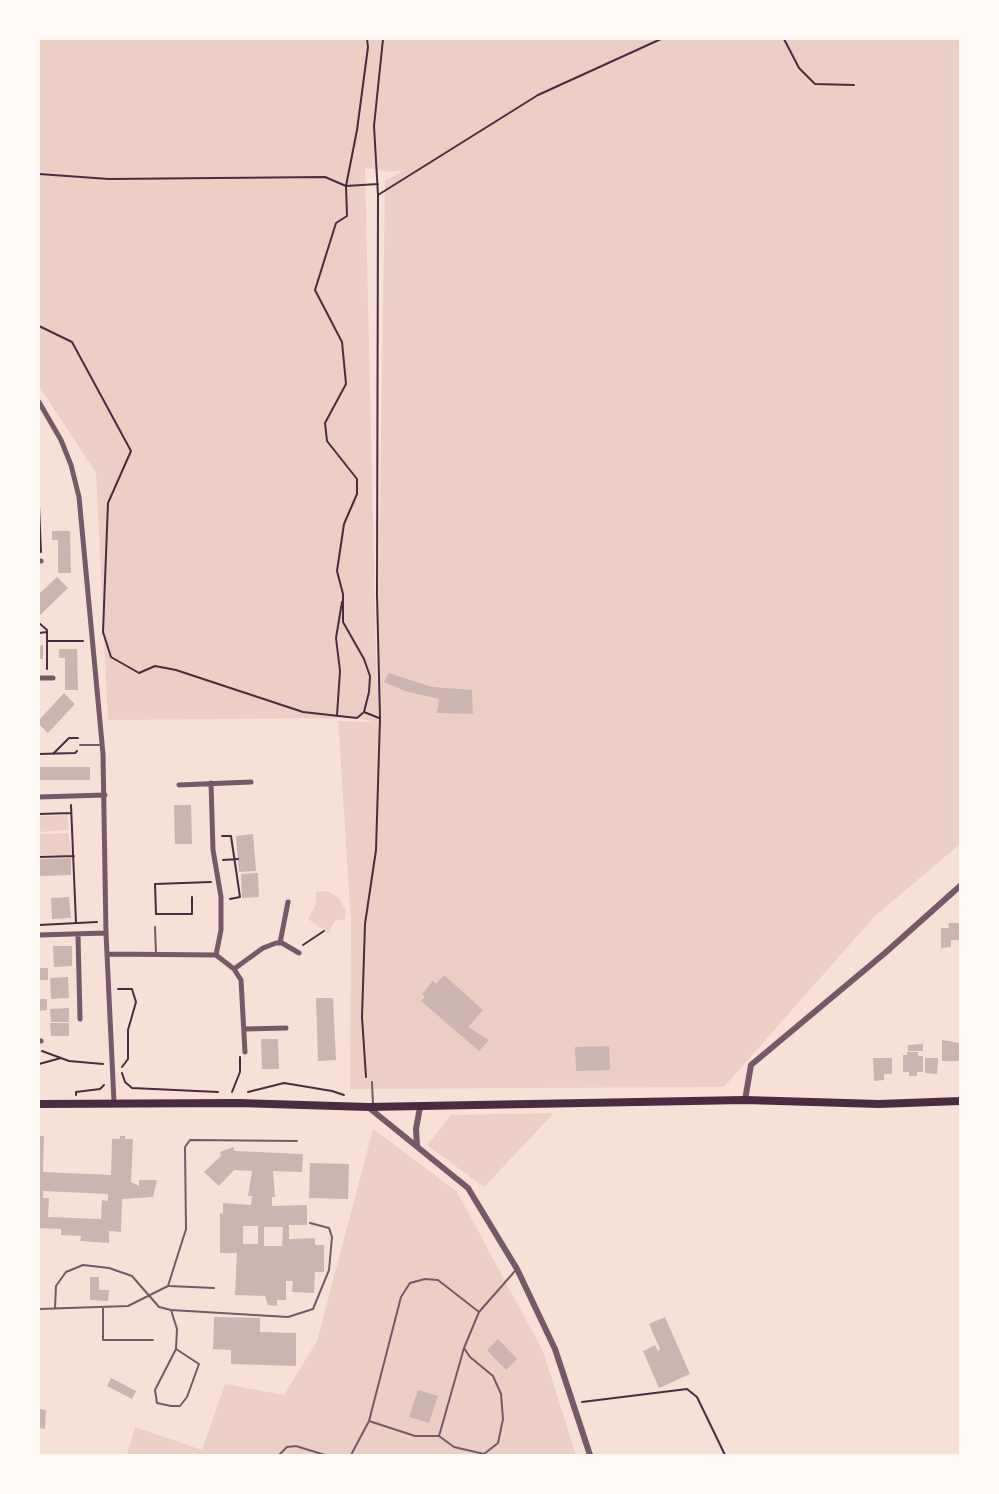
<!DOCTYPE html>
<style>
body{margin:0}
#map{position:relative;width:999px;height:1494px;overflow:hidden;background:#f7e1d7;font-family:"Space Grotesk",sans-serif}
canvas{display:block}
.frame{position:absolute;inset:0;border:40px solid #fffaf5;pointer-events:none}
</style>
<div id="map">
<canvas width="999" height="1494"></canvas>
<div class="frame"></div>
</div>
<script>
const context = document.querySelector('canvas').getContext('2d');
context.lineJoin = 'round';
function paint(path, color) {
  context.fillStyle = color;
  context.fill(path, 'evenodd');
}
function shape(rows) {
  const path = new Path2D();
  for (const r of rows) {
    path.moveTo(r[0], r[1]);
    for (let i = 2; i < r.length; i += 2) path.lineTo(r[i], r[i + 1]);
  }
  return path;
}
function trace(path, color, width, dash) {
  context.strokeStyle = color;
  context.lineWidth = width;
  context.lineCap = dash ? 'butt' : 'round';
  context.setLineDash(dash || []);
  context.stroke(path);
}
const green = shape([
 [39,39,960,39,960,844,874,917,724,1087,350,1089,351,921,338,721,373,722,357,718,108,720,96,473,39,386],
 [365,168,391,172,404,170,385,181,377,697],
 [67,815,68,830,39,832,39,816],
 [68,833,72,855,39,855,39,834],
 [327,891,339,898,346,911,345,919,335,921,328,933,308,919,316,904,316,892],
 [554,1113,484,1187,427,1145,451,1115],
 [373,1129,457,1192,543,1351,576,1455,127,1455,135,1427,202,1450,225,1384,284,1395,317,1341]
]);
const building = shape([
 [52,531,70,531,71,573,58,573,58,540,52,540],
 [57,577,68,588,39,616,39,594],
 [43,645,43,659,39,659,39,646],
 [59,649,77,649,78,690,65,690,65,658,59,658],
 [389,673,432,687,472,690,473,714,437,713,439,699,405,691,384,682],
 [64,693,75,704,48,733,39,724,39,720],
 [39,767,90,767,90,780,39,780],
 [174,805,191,805,192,844,175,844],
 [253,834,256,871,239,872,236,836],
 [71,858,71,875,39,876,39,859],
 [258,873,259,897,242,898,241,874],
 [69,897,71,918,52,919,51,898],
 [948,923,960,923,960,940,951,940,951,947,941,948,941,928,949,928],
 [53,946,72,946,72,966,54,967],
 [39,968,48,968,48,980,39,980],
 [444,975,483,1010,468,1027,489,1040,479,1051,421,1001,425,997,422,994,433,981,436,984],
 [68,977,69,998,51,999,50,978],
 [316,998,333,998,336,1060,318,1061],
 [39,999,47,999,47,1010,39,1011],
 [69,1008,69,1022,51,1022,50,1009],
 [50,1023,69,1023,69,1036,51,1036],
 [261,1039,278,1039,279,1069,262,1069],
 [942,1040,960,1043,960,1061,942,1061],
 [923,1044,923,1051,908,1051,908,1045],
 [609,1046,610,1070,576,1071,575,1047],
 [907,1052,918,1052,918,1056,923,1056,923,1072,917,1072,917,1076,909,1076,909,1072,903,1072,903,1055,907,1055],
 [873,1058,892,1058,892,1074,884,1074,884,1080,874,1081],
 [925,1058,938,1058,937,1074,925,1073],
 [39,1136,44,1136,43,1172,111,1175,112,1139,120,1139,120,1136,125,1136,125,1139,133,1139,131,1182,139,1186,139,1180,157,1180,153,1197,122,1199,121,1232,109,1231,109,1243,80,1241,81,1236,61,1235,61,1229,39,1228],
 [43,1191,108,1194,108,1201,102,1200,101,1219,48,1217,49,1198,43,1198],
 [233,1147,235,1151,303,1154,302,1172,273,1171,275,1197,272,1197,272,1206,307,1205,307,1225,289,1225,289,1239,315,1238,315,1245,324,1245,324,1272,315,1272,314,1293,292,1292,293,1281,286,1281,286,1300,277,1300,277,1306,268,1305,265,1296,235,1295,237,1253,220,1253,220,1213,223,1214,223,1203,251,1205,252,1196,248,1196,252,1171,234,1170,219,1186,204,1172,221,1156,220,1152],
 [243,1226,258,1226,258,1244,243,1244],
 [264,1227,283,1227,282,1246,264,1246],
 [310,1163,349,1164,348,1199,309,1198],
 [90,1277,99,1277,99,1290,109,1290,108,1301,90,1300],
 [214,1317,260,1318,260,1332,296,1333,296,1366,231,1364,231,1350,213,1349],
 [665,1317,690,1374,659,1388,643,1351,655,1345,658,1351,660,1349,649,1324],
 [498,1339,517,1359,506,1370,487,1350],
 [111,1378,136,1391,132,1399,107,1386],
 [418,1390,438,1396,429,1423,409,1417],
 [39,1409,46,1410,45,1429,39,1428]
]);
const path = shape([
 [784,39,799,68,815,84,854,85],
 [39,174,109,179,325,177,346,186,378,184],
 [378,195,538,95,661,39],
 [39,326,72,342,131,451,108,503,103,632,111,657,139,673,155,666,176,670,303,712,357,718,364,712,379,718],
 [39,506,41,552],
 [39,623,47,630,47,669],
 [39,633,47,632],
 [47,641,83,641],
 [364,712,369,692,370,676,364,659,343,622,343,594,337,571,344,524,357,494,357,479,327,441,325,423,346,384,342,342,315,290,336,223,347,216,346,186,357,130,368,47,367,39],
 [337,715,340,671,336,638,342,602],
 [39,754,75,753,77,751],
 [53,754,69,738,78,738],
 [71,805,76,923],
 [39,814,71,813],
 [222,836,231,836,240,897,230,899],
 [39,857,74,856],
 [223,860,238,859],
 [192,897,192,914,156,914,155,884,211,882],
 [39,925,97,922],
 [303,945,324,931],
 [118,989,132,989,136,1002,128,1030,128,1059,122,1067],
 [42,1051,69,1061,103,1064],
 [39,1064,61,1058],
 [122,1073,125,1082,132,1088,218,1092],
 [366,1077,362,1017,365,924,376,850,380,719,377,594,378,195,374,126,383,39],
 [232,1092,240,1072,240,1057],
 [248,1092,284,1083,332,1091,344,1095],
 [76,1095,76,1092,100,1089,104,1085],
 [582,1402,687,1389,697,1397,725,1455]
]);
const service = shape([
 [80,745,102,745],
 [155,927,156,954],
 [372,1082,373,1104],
 [169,1286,214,1288],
 [55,1308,56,1286,66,1272,83,1265,109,1268,132,1276,159,1307,171,1310,288,1317,313,1309,329,1270,332,1237,329,1228,310,1223],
 [103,1308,103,1340,153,1340],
 [39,1309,128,1306,168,1286,186,1229,185,1147,190,1140,297,1141],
 [171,1310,177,1329,176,1349,155,1390,157,1403,171,1406,180,1406,187,1397,199,1364,176,1349],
 [464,1348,470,1357,493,1376,501,1394,503,1419,498,1443,484,1454,454,1447,439,1436,464,1348,479,1312,515,1271],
 [369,1421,415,1436,439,1436],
 [279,1455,287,1447,296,1446,325,1455],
 [351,1455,369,1421,401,1297,410,1283,425,1279,438,1280,479,1312]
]);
const minor = shape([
 [39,402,61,440,71,465,79,497,103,754,106,933,114,1102],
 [39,561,41,561],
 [39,678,53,678],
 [211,783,213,850,221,897,221,930,216,955],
 [179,785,251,782],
 [39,797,105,795],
 [78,934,80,1019],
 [39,935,106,933],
 [280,943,288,902],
 [107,954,216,955,234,969,241,980,245,1052],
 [234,969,263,948,276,943,282,943,299,953],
 [245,1029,286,1028],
 [39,1041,41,1041]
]);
const tertiary = shape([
 [745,1100,751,1065,885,953,960,886],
 [368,1107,468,1188,517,1269,555,1349,590,1455],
 [417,1146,416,1129,420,1107]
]);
const primary = shape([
 [39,1104,238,1103,368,1107,745,1100,879,1104,960,1101]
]);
paint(green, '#ebcfc5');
paint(building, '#ccb4b1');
trace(path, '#4a2c40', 2);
trace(service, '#755966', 2);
trace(minor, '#755966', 5);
trace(tertiary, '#755966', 6);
trace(primary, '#4a2c40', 8);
</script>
